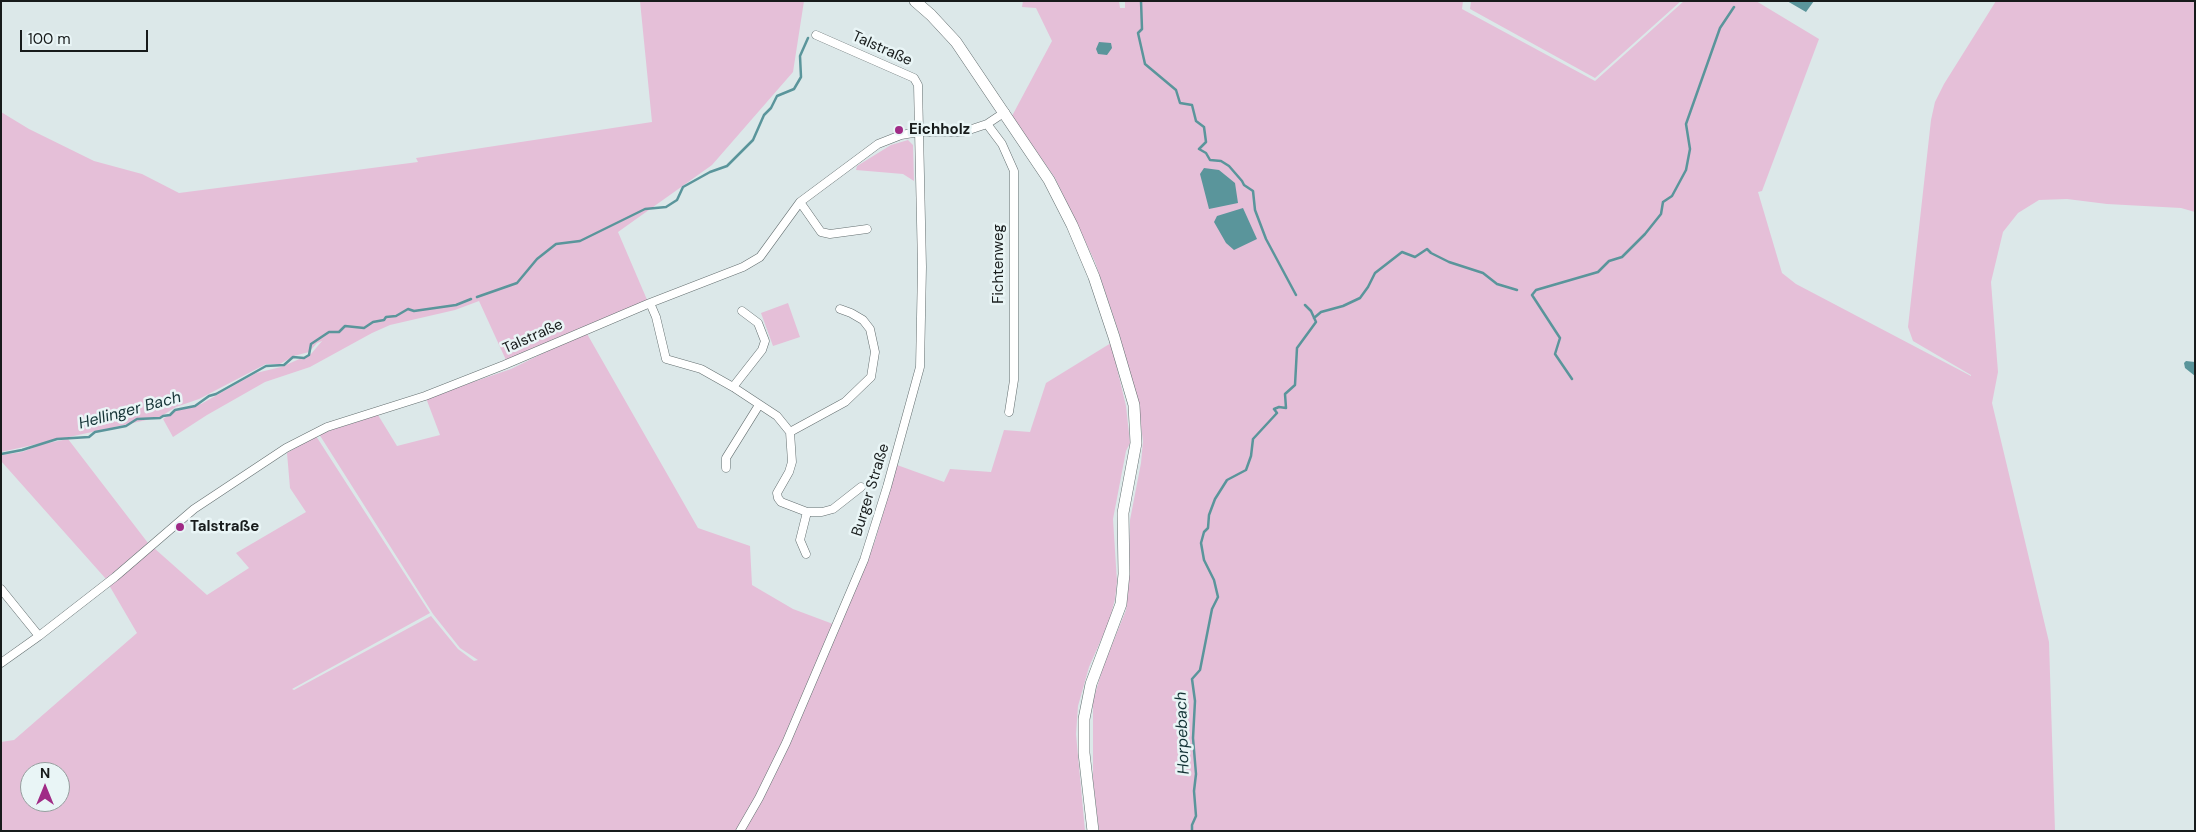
<!DOCTYPE html>
<meta charset="utf-8">
<style>
body{margin:0}
#map{position:relative;width:2196px;height:832px;overflow:hidden;background:#dce8e9;font-family:"DM Sans",sans-serif}
canvas{display:block}
.frame{position:absolute;inset:0;border:2px solid #171b1b;pointer-events:none}
.north{position:absolute;left:20px;top:762px;width:50px;height:50px;box-sizing:border-box;background:#e9f5f6;border:1px solid #959e9e;border-radius:50%;rotate:0deg;font-size:14px;font-weight:700;line-height:20px;text-align:center;color:#171b1b}
.north::after{content:'';display:block;margin:auto;width:18px;height:22px;background:#a02b86;clip-path:polygon(50% 0,100% 100%,50% 72%,0 100%)}
.scale{position:absolute;left:20px;top:30px;width:128px;height:22px;box-sizing:border-box;border:2px solid #171b1b;border-top:0;padding-left:6px;font-size:15px;line-height:18px;white-space:nowrap;color:#171b1b;-webkit-text-stroke:4px #e9f5f6;paint-order:stroke}
</style>
<div id="map">
<canvas width="2196" height="832"></canvas>
<div class="frame"></div>
<div class="north">N</div>
<div class="scale">100 m</div>
</div>
<script>
const context = document.querySelector('canvas').getContext('2d');
context.lineJoin = 'round';
function paint(path, color) {
  context.fillStyle = color;
  context.fill(path, 'evenodd');
}
function shape(rows) {
  const path = new Path2D();
  for (const r of rows) {
    path.moveTo(r[0], r[1]);
    for (let i = 2; i < r.length; i += 2) path.lineTo(r[i], r[i + 1]);
  }
  return path;
}
function trace(path, color, width, dash) {
  context.strokeStyle = color;
  context.lineWidth = width;
  context.lineCap = dash ? 'butt' : 'round';
  context.setLineDash(dash || []);
  context.stroke(path);
}
function drawText(font, color, halo, rows, align = 'center') {
  context.font = font + ' "DM Sans",sans-serif';
  context.lineWidth = 5;
  context.setLineDash([]);
  context.textBaseline = 'middle';
  context.strokeStyle = halo;
  context.fillStyle = color;
  for (const [text, x, y, turn = 0] of rows) {
    context.save();
    context.translate(x, y);
    context.rotate((+turn || 0) * Math.PI / 180);
    context.textAlign = isNaN(turn) ? turn : align;
    if (halo) context.strokeText(text, 0, 0);
    context.fillText(text, 0, 0);
    context.restore();
  }
}
const green = shape([
 [640,1,804,1,793,72,712,165,618,232,648,302,583,327,506,360,479,301,455,310,390,325,372,333,310,367,265,382,207,415,173,437,163,419,178,409,201,404,256,373,281,367,311,354,322,341,317,343,309,352,294,356,280,364,266,364,199,399,176,407,160,417,1,452,1,112,29,129,94,161,142,174,179,193,418,162,416,158,652,122],
 [1023,1,1119,1,1120,8,1125,8,1125,1,1463,1,1462,9,1595,81,1684,1,1756,1,1819,39,1762,191,1758,192,1782,273,1796,284,1971,376,1971,375,1913,341,1908,327,1931,120,1935,102,1944,84,1996,1,2195,1,2195,212,2181,208,2107,204,2067,199,2039,200,2018,213,2003,232,1991,282,1998,372,1992,403,2049,642,2055,831,1099,831,1093,781,1093,701,1103,667,1126,610,1129,580,1130,520,1141,463,1143,441,1138,405,1119,333,1095,262,1055,178,1012,116,1052,41,1036,8,1022,7],
 [1471,1,1681,1,1595,78,1470,9],
 [908,140,913,145,914,181,903,174,856,170,857,166,891,145],
 [788,303,800,337,773,346,761,313],
 [586,332,698,528,750,546,752,585,793,609,833,624,776,757,738,831,1,831,1,742,14,740,137,633,109,585,154,548,207,595,249,568,236,553,306,512,290,488,287,453,316,436,430,613,292,689,294,690,431,616,458,649,474,661,478,660,460,648,433,614,319,434,378,415,397,446,440,435,426,398,511,369],
 [30,772,60,772,60,802,30,802],
 [1111,343,1126,406,1130,443,1126,451,1113,519,1117,582,1115,599,1109,622,1089,667,1078,706,1076,734,1085,831,743,831,774,777,840,626,875,541,897,465,944,482,950,469,991,472,1004,430,1030,432,1046,383],
 [68,439,148,543,106,579,1,461,1,455,22,452,43,444]
]);
const water = shape([
 [1787,1,1814,1,1806,12],
 [1099,42,1111,43,1112,48,1107,55,1098,54,1096,49],
 [1204,168,1219,170,1235,183,1238,203,1209,209,1200,174],
 [1243,208,1257,239,1234,250,1226,243,1214,222,1217,216],
 [2186,361,2195,362,2195,376,2185,368,2184,363]
]);
const stream = shape([
 [1141,1,1142,29,1138,33,1145,64,1176,90,1180,103,1192,105,1196,121,1204,127,1206,142,1199,149,1206,153,1210,160,1221,161,1229,166,1242,181,1244,185,1253,191,1255,210,1266,239,1296,295],
 [477,297,517,283,537,259,556,244,580,241,645,209,666,207,677,200,683,187,710,172,727,166,753,140,764,115,771,108,777,96,794,89,801,77,800,56,808,38],
 [1314,318,1321,312,1343,306,1360,298,1368,287,1375,273,1402,252,1415,257,1427,249,1431,253,1449,262,1483,273,1497,284,1517,290],
 [1572,379,1555,354,1560,338,1532,295,1536,290,1598,272,1609,261,1622,257,1645,234,1661,214,1663,202,1672,196,1686,170,1690,149,1686,124,1720,28,1734,7],
 [1,454,22,450,57,439,89,437,95,432,126,426,137,419,160,418,163,416,170,415,175,410,195,406,209,396,216,394,266,366,284,365,293,357,304,358,309,355,311,344,329,332,339,332,345,326,364,328,373,322,384,320,386,317,396,316,408,309,414,311,456,305,471,299],
 [1192,831,1192,825,1196,816,1194,791,1196,774,1193,738,1195,701,1192,679,1200,670,1212,609,1218,597,1214,580,1204,560,1201,543,1204,532,1208,528,1209,515,1215,499,1227,480,1246,470,1251,456,1253,439,1277,413,1274,409,1279,407,1286,408,1285,394,1295,385,1297,348,1316,322,1311,311,1305,305]
]);
const street = shape([
 [987,124,1002,144,1014,171,1014,380,1009,412],
 [800,202,821,232,830,234,867,229],
 [650,303,656,317,666,359,701,369,733,387,777,416,790,432,792,462,789,472,777,493,778,498,781,502,807,512,822,512,833,509,861,487],
 [733,387,762,350,765,341,758,323,742,311],
 [790,432,845,402,871,377,875,352,870,329,863,320,851,313,840,309],
 [726,468,726,458,759,405],
 [806,554,800,540,807,512],
 [1,589,39,636],
 [1,663,39,636,115,577,194,509,286,448,327,427,425,396,504,365,650,303,743,267,760,257,800,202,878,144,901,135,919,132,963,132,987,124,1005,112],
 [740,831,759,798,786,743,864,560,887,487,920,367,922,267,918,85,914,78,816,35]
]);
const secondary = shape([
 [915,1,931,15,956,42,1049,180,1072,225,1094,277,1114,337,1134,405,1136,443,1123,513,1124,574,1121,604,1091,684,1084,719,1084,753,1093,831]
]);
const markers = [
 [899,130,5,"#a02b86"],
 [180,527,5,"#a02b86"]
];
const streetNames = [
 ["Talstraße",882,49,24],
 ["Fichtenweg",999,264,-90],
 ["Talstraße",533,337,-24],
 ["Burger Straße",871,490,-73]
];
const poiNames = [
 ["Eichholz",909,130],
 ["Talstraße",190,527]
];
const waterNames = [
 ["Hellinger Bach",130,411,-15],
 ["Horpebach",1183,733,-92]
];
paint(green, '#e5bfd8');
paint(water, '#5a959b');
trace(stream, '#5a959b', 2.5);
trace(street, '#646f70', 9);
trace(secondary, '#646f70', 12);
trace(street, '#fff', 8);
trace(secondary, '#fff', 11);
for (const [x, y, r, color] of markers) {
  const dot = new Path2D();
  dot.arc(x, y, r, 0, 2 * Math.PI);
  context.fillStyle = color;
  context.fill(dot);
  trace(dot, '#e9f5f6', 2);
}
drawText('15px', '#171b1b', '#e9f5f6', streetNames);
drawText('bold 15px', '#171b1b', '#e9f5f6', poiNames, 'left');
drawText('italic 16px', '#143336', '#e9f5f6', waterNames);
</script>
